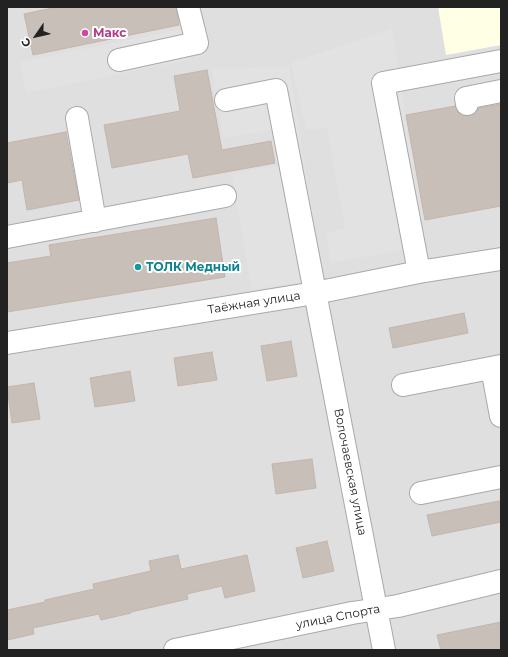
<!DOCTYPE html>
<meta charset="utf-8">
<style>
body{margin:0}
#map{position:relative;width:508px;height:657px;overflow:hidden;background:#f2efe9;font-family:Montserrat,sans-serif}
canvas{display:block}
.frame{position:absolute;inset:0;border:8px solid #222;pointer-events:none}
.north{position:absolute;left:16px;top:16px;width:40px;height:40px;-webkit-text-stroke:3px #fff;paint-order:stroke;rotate:236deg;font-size:11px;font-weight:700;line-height:16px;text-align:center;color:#222}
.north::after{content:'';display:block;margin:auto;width:14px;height:18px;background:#222;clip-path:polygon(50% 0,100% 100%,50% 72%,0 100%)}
</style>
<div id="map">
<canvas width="508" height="657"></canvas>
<div class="frame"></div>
<div class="north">С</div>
</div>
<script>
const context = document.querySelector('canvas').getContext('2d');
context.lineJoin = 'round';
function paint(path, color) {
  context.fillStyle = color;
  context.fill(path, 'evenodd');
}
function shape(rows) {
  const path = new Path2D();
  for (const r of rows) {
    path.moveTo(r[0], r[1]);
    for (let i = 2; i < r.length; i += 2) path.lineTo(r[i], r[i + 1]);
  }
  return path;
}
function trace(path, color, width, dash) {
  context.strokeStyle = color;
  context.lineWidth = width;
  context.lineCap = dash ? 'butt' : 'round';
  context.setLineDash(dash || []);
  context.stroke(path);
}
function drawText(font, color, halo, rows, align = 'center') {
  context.font = font + ' Montserrat,sans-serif';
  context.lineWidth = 4;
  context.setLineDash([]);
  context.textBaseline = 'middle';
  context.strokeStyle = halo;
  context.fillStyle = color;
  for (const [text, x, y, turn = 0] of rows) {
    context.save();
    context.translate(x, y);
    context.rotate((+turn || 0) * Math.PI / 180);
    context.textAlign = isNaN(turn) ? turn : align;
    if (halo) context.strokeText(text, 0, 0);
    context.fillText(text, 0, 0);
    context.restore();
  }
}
const residential = shape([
 [7,7,501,7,501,650,7,650]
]);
const education = shape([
 [438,7,501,7,501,45,446,55]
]);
const parking = shape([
 [181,29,188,60,26,93,20,62],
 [392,29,426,246,330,263,326,233,345,228,327,128,306,130,291,63],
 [289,67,323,278,251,290,232,173,278,166,273,130,223,138,212,69]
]);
const building = shape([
 [57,7,176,7,179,25,33,55,24,14,57,7],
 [207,70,222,150,271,141,275,163,193,178,188,154,112,168,104,125,180,111,174,76,207,70],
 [501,104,501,206,425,220,406,115,455,106,458,112,462,116,469,116,475,114,479,108,501,104],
 [66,132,79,200,27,210,22,180,7,183,7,143,66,132],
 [216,218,225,277,7,312,7,263,51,256,49,245,216,218],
 [464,313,468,333,393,348,389,328,464,313],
 [291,341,297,376,267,381,261,346,291,341],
 [212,352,217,380,178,386,174,358,212,352],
 [130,371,135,401,95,407,90,378,130,371],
 [34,383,40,419,12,423,7,387,34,383],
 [312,459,316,488,276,494,272,464,312,459],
 [499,501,501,510,501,522,432,536,427,515,499,501],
 [327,541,334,571,303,578,296,548,327,541],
 [178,555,181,569,247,555,255,591,225,598,222,586,187,594,188,599,131,612,131,613,101,620,99,614,33,628,34,634,7,640,7,610,45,602,45,600,94,589,93,584,151,571,149,561,178,555],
 [501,622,501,650,441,650,437,635,501,622]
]);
const minor = shape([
 [119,60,197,43,188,7],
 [226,100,276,90,384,650],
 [467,104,466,98,501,91],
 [77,118,95,221],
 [7,237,225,196],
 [419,272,383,83,501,61],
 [7,343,315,293,419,272,501,259],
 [492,368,501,416],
 [403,385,501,366],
 [421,493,501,477],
 [175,650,352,613,398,606,501,581]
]);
const markers = [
 [85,33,4,"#d1479c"],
 [138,267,4,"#0f9aa8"]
];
const hotelNames = [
 ["Макс",93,33]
];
const cultureNames = [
 ["ТОЛК Медный",146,267]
];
const streetNames = [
 ["Таёжная улица",254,303,-9],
 ["Волочаевская улица",350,472,79],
 ["улица Спорта",338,617,-11]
];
paint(residential, '#e0dfdf');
paint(education, '#ffffe5');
paint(parking, '#e2e2e2');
paint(building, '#c7bfb8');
trace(building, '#c4b6ab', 1);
trace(minor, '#a9a9a9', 24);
trace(minor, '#fff', 22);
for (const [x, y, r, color] of markers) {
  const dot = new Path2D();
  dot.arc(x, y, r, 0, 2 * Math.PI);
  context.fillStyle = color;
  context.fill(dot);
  trace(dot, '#fff', 1.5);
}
drawText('bold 12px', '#b23c85', '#fff', hotelNames, 'left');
drawText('bold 12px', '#0d838f', '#fff', cultureNames, 'left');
drawText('12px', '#222', '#fff', streetNames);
</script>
